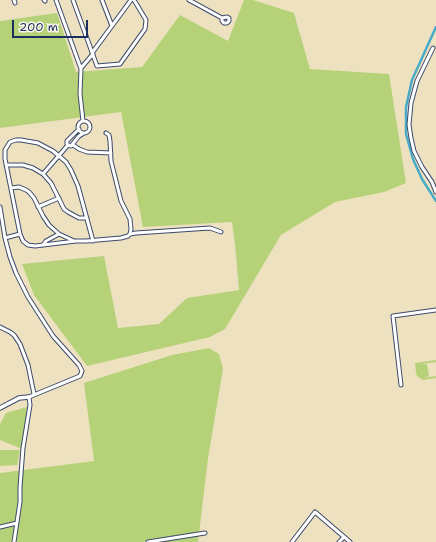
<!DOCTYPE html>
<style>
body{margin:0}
#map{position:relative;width:436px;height:542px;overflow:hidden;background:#eee1c0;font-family:"Shantell Sans",sans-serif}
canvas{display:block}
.scale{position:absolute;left:12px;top:20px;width:76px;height:18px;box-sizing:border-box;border:2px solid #1b2f5e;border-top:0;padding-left:5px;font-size:12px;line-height:14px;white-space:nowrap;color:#1b2f5e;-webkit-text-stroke:3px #fbf7ec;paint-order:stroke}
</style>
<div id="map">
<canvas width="436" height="542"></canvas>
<div class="scale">200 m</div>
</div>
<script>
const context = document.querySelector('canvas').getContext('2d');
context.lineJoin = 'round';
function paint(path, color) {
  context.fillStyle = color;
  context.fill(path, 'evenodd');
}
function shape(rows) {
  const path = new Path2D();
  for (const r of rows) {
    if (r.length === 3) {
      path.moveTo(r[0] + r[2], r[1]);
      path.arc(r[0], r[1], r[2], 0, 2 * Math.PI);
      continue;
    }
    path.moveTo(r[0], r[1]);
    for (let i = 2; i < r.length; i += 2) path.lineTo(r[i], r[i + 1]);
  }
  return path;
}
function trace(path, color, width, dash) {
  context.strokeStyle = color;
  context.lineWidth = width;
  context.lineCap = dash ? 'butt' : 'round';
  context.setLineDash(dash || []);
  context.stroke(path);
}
const green = shape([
 [244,0,253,0,294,13,310,69,389,74,406,183,384,192,335,202,281,235,225,329,210,337,87,366,34,295,22,264,104,256,118,328,159,324,187,298,239,290,235,244,232,222,143,227,121,112,0,128,0,21,57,13,76,72,142,67,180,15,228,41],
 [209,348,219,354,223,369,208,458,198,542,0,542,0,473,94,461,84,383,172,355],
 [436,360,436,362,421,364,427,364,429,376,423,378,436,376,436,378,423,380,417,376,416,372,415,363],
 [27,407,22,449,0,440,0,424,6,413],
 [0,450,20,450,17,465,0,466]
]);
const canal = shape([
 [436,27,412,80,406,107,406,134,413,159,422,179,436,201]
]);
const minor = shape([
 [14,0,15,3],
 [44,0,45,1],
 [56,0,81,69,80,94,83,121],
 [73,0,97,66,120,64,145,29,146,20,134,0],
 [102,0,112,26],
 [189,0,222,18,222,21,224,23,227,23,229,21,229,18,227,17,222,18],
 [433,48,417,81,411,103,409,125,411,138,414,151,422,167,432,182,436,192],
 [92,53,131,0],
 [81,68,93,54],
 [84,127,6],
 [79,129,67,141,67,144,68,145,71,146,79,136,84,133],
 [106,133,109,135,110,141,111,161,121,201,130,219,131,229,130,234],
 [73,145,79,149,87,152,111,153],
 [6,165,23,165,33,168,43,174,51,183,64,209,68,212,79,218,87,218],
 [43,174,68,145],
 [11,188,19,187,26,190,29,192,34,198,43,216,49,225,59,234,74,241],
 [0,207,5,238,10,257,16,273,28,297,53,336,79,365,82,371,80,376,29,397,30,405,23,448,20,487,20,502,14,542],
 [38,207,59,198],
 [5,238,20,234],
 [93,241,78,186,71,170,66,162,53,151,38,143,21,140,16,140,10,142,5,150,5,159,20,234,23,241,28,245,35,246,76,241,86,241,121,238,128,236,130,234,136,233,210,228,221,232],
 [43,245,46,241,59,234],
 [0,327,10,332,14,335,20,344,28,365,34,394],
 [401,385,393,316,436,310],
 [0,527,17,523],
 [148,542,205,533],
 [292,542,315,512,350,542],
 [339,542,344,537]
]);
const tertiary = shape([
 [0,408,19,398,29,397]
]);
paint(green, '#b6d279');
trace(canal, '#48abc8', 2.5);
trace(minor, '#3b4a6d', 5);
trace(tertiary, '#3b4a6d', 5.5);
trace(minor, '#fff', 3);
trace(tertiary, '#fff', 3.5);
</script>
